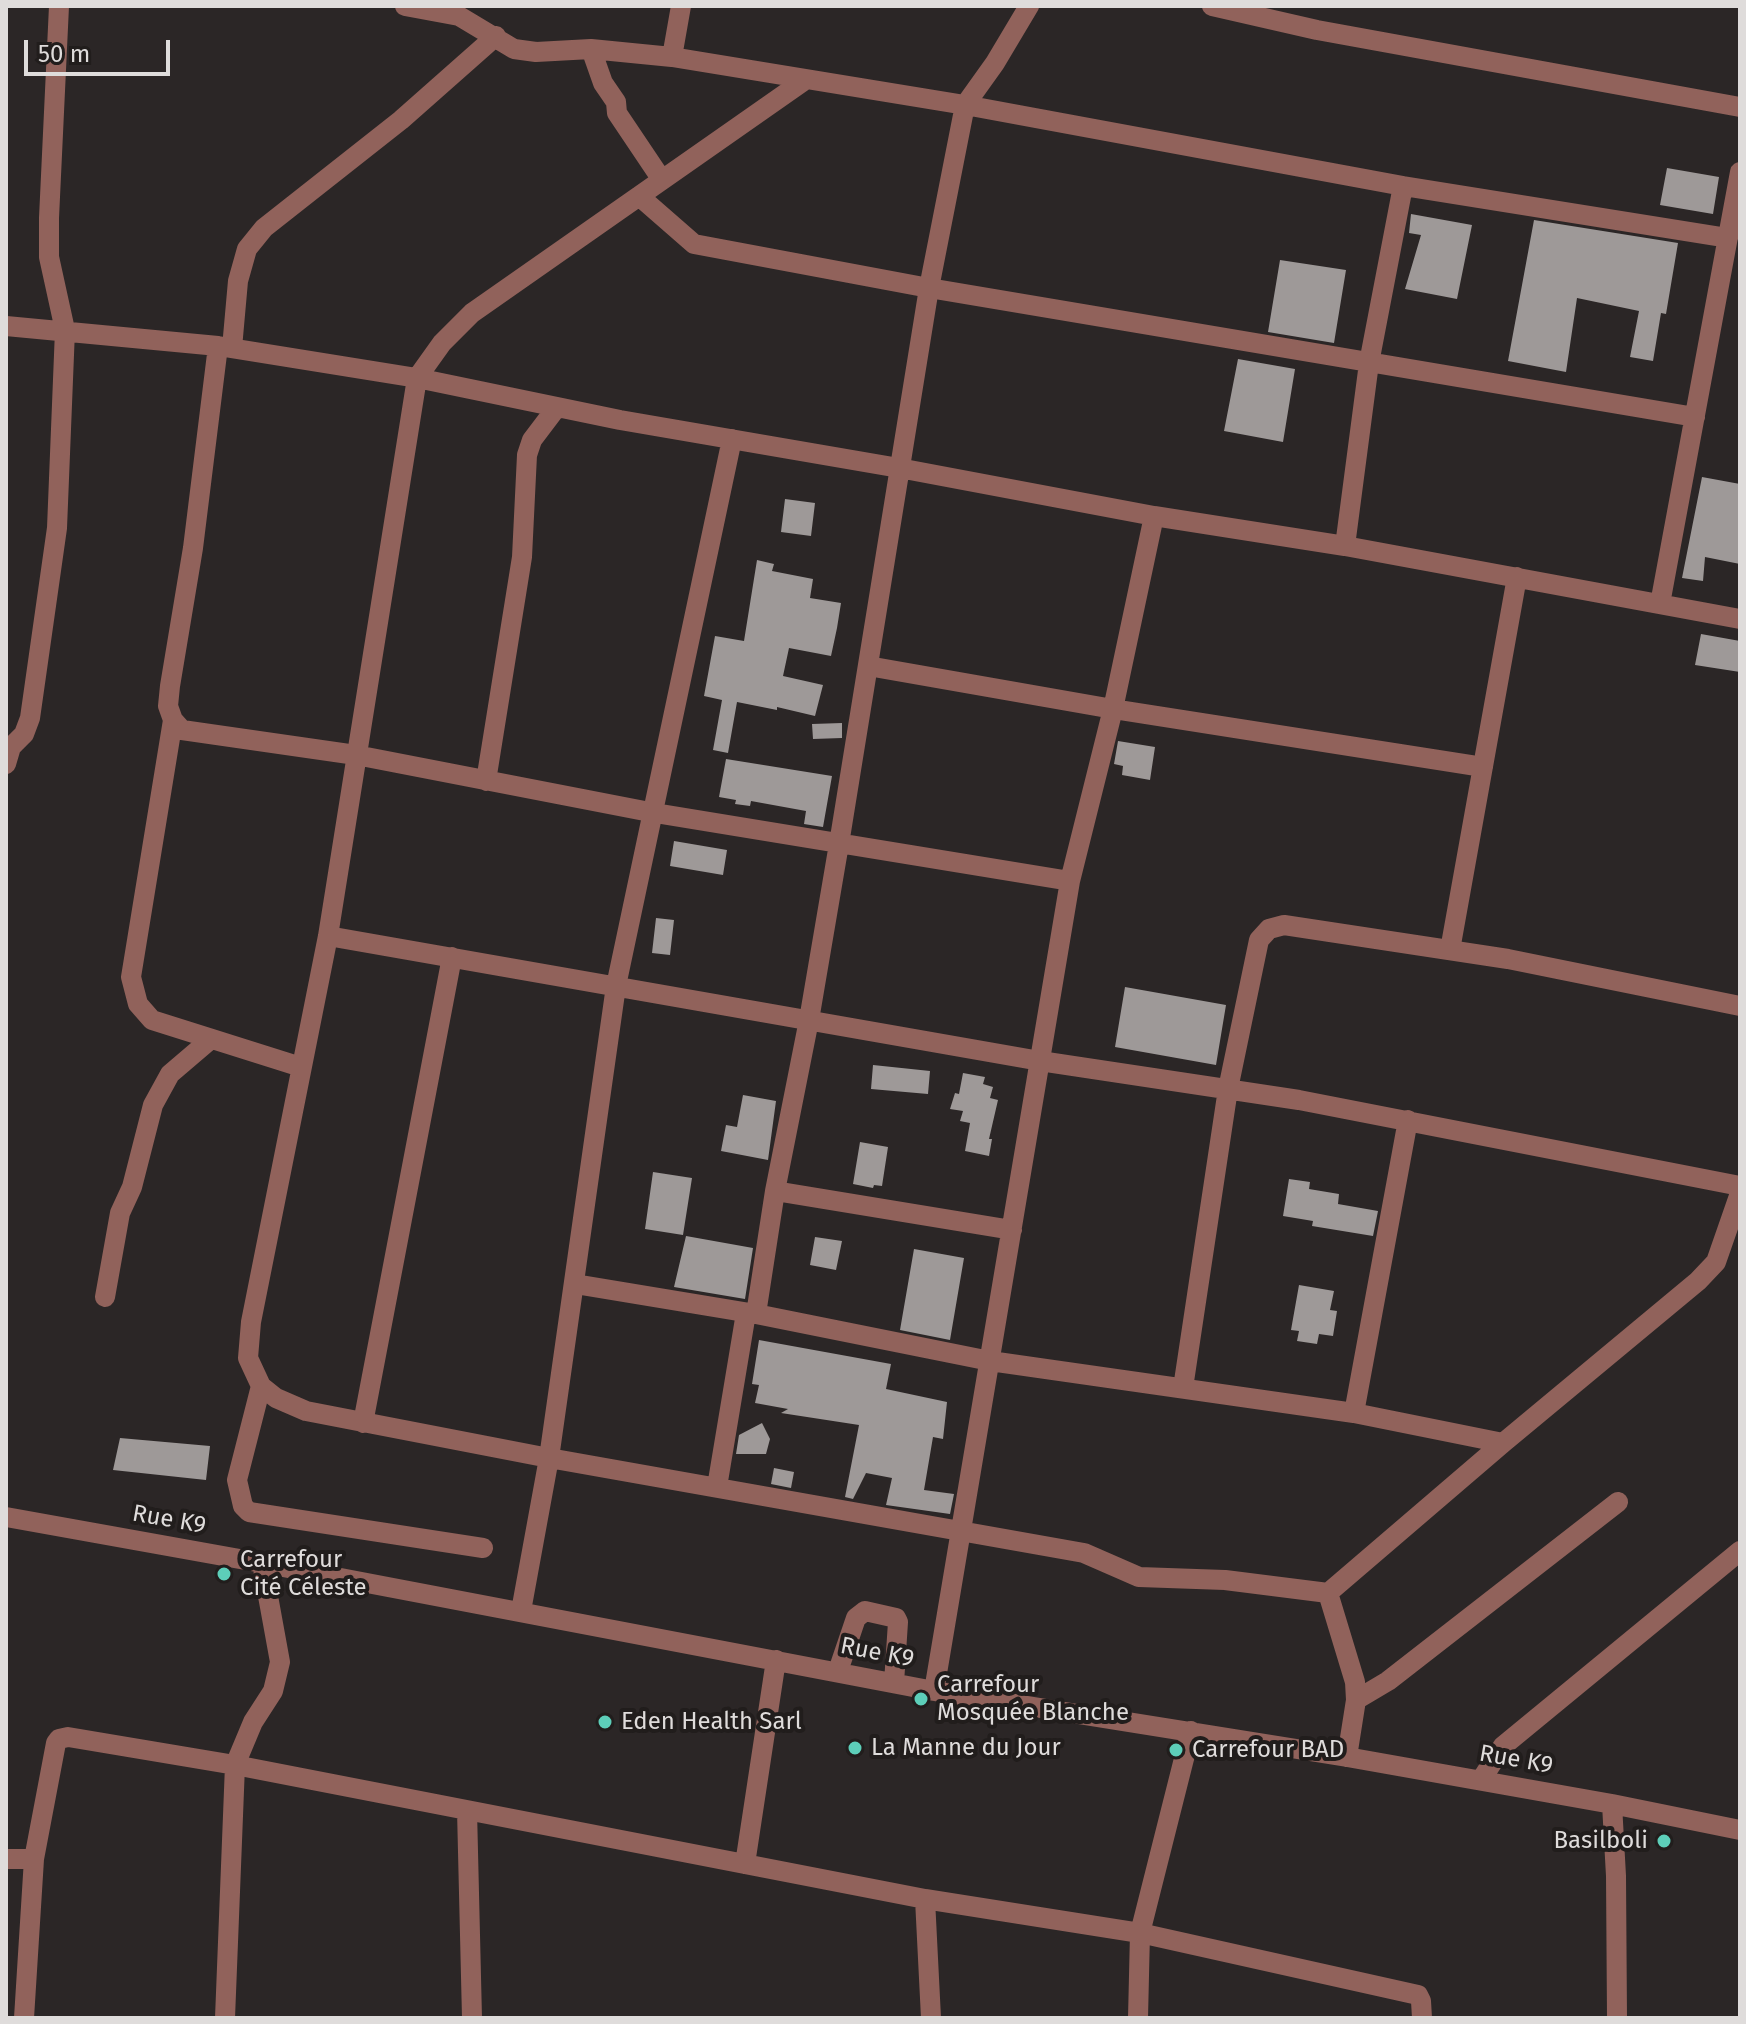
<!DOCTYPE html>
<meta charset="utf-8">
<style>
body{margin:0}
#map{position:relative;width:1746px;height:2024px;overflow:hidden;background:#2b2626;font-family:"Fira Sans",sans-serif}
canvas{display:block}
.frame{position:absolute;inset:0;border:8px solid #dfdcdb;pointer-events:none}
.scale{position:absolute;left:24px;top:40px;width:146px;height:36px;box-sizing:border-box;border:4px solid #dfdcdb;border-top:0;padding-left:10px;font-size:24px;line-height:28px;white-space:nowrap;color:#dfdcdb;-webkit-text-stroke:6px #211d1c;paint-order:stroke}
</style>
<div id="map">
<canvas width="1746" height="2024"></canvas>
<div class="frame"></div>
<div class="scale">50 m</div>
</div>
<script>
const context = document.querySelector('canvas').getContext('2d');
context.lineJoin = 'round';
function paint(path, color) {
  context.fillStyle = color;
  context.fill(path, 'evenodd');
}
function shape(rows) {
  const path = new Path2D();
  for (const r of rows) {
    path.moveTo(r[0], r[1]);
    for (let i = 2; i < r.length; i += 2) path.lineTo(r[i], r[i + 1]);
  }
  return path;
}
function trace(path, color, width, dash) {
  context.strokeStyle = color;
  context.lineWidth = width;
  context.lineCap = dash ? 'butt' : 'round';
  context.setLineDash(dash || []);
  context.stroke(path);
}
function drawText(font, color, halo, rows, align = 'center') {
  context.font = font + ' "Fira Sans",sans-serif';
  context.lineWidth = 8;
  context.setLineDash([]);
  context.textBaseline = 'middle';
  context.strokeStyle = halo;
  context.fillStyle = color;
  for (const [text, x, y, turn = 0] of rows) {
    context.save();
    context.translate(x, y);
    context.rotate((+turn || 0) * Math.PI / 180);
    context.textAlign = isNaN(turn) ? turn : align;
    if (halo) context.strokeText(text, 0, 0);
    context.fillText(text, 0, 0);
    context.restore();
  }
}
const building = shape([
 [1667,168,1719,177,1713,214,1660,205],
 [1411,214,1472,225,1457,299,1405,289,1421,235,1409,233],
 [1534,220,1678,243,1666,314,1661,313,1653,361,1630,357,1639,311,1577,298,1566,372,1508,361],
 [1280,260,1346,270,1334,343,1268,332],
 [1238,359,1295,369,1283,442,1224,431],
 [1702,477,1740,484,1740,564,1705,557,1703,581,1682,578],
 [785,499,815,503,811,536,781,532],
 [757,560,774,564,772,571,813,579,810,598,841,603,837,628,831,656,789,648,783,676,823,685,815,716,777,707,777,710,737,702,728,753,713,750,722,700,704,696,715,636,744,641],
 [1701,634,1740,641,1740,672,1695,665],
 [842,723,842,738,813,739,812,724],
 [1118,741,1155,747,1150,780,1122,775,1123,766,1114,764],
 [726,759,832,776,823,827,804,824,806,811,751,801,750,806,735,804,736,800,719,797],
 [674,841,727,850,723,875,670,866],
 [656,918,674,920,670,955,652,953],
 [1125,987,1226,1005,1216,1065,1115,1047],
 [873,1065,930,1071,928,1094,871,1089],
 [963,1073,985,1077,983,1084,993,1087,990,1098,998,1100,989,1139,992,1139,989,1156,965,1151,970,1123,960,1121,963,1111,950,1109,955,1093,959,1094],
 [743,1095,776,1101,768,1160,721,1151,726,1125,737,1127],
 [860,1142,888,1147,882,1186,874,1185,873,1188,853,1184],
 [653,1172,692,1178,683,1235,645,1229],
 [1289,1179,1310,1182,1309,1189,1339,1194,1338,1204,1378,1211,1373,1236,1312,1226,1313,1221,1283,1216],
 [686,1236,753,1248,745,1299,674,1287],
 [815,1237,842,1241,836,1270,810,1265],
 [914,1249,964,1258,950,1340,900,1330],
 [1299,1285,1334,1291,1330,1310,1337,1311,1333,1336,1319,1334,1317,1344,1297,1341,1299,1331,1291,1330],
 [759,1340,891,1364,886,1389,947,1402,943,1439,933,1437,924,1490,954,1494,950,1514,886,1505,892,1478,866,1473,853,1499,845,1497,859,1425,781,1413,788,1409,755,1403,759,1385,752,1384],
 [762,1423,770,1439,766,1454,736,1454,739,1435],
 [120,1438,210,1446,206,1480,113,1470],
 [774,1468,794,1472,791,1488,771,1484]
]);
const minor = shape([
 [405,6,459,16,514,49,536,52,591,49,672,57,965,105,1403,186,1728,238],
 [1212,6,1317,30,1740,107],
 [591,49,603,83,616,102,617,113,662,180],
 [672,57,681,6],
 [805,80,472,313,442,343,417,378,328,936,251,1322,248,1358,261,1386,276,1398,306,1411,549,1458,1084,1553,1139,1577,1225,1580,1328,1593,1503,1443,1698,1281,1716,1262,1740,1193],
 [639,196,694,244,929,288,1695,417],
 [6,326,218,346,417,378,620,420,899,468,1154,516,1345,546,1740,619],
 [218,346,193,548,170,686,168,706,173,720,182,730,356,755,655,813,1070,881],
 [232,348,238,281,247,249,264,228,401,120,496,36],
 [1345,546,1369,363,1403,186],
 [1660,604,1740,172],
 [868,666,1113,709,1483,767],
 [173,720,131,977,138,1004,152,1020,301,1067],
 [6,764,11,747,24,734,30,718,57,528,65,330,49,257,49,218,59,6],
 [486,781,522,557,527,455,532,440,557,407],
 [328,936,1040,1061,1299,1100,1740,1186],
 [1450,950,1517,577],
 [775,1191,1012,1230],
 [575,1284,756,1314,990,1361,1354,1413,1503,1443],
 [105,1297,120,1213,132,1187,153,1105,170,1074,211,1039],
 [756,1314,775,1191,809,1020,839,844,929,288,965,105,995,63,1029,6],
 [261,1386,237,1480,243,1506,249,1512,483,1548],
 [1183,1388,1228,1089,1259,940,1269,929,1284,925,1508,959,1740,1006],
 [1354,1413,1408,1120],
 [363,1423,452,957],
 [717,1487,746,1313],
 [6,1517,262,1563,934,1691,1347,1757,1612,1804,1740,1830],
 [262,1563,280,1662,273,1691,253,1722,235,1765,925,1899,1140,1933,1409,1993,1418,1995,1421,2001,1422,2018],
 [1328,1593,1355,1682,1356,1700,1347,1757],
 [521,1611,549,1458,616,986,732,439],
 [838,1671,856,1618,865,1611,896,1618,898,1622,894,1683],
 [934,1691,1070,881,1113,709,1154,516],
 [1356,1700,1388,1681,1618,1502],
 [1481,1780,1503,1746,1740,1551],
 [1612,1804,1616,1876,1617,2018],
 [467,1810,472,2018],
 [6,1859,34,1859],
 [745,1864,776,1660],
 [925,1899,931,2018],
 [24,2018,34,1859,56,1743,59,1739,68,1737,235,1765,225,2018],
 [1138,2018,1140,1933,1191,1731]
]);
const markers = [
 [224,1574,8,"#5dceb9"],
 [921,1699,8,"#5dceb9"],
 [605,1722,8,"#5dceb9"],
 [855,1748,8,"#5dceb9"],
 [1176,1750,8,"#5dceb9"],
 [1664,1841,8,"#5dceb9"]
];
const streetNames = [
 ["Rue K9",169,1520,10],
 ["Rue K9",877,1653,11],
 ["Rue K9",1516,1760,10]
];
const poiNames = [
 ["Carrefour",240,1560],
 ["Cité Céleste",240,1588],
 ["Carrefour",937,1685],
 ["Mosquée Blanche",937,1713],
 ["Eden Health Sarl",621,1722],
 ["La Manne du Jour",871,1748],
 ["Carrefour BAD",1192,1750],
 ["Basilboli",1648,1841,"right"]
];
paint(building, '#9e9998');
trace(minor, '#91625b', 20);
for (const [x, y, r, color] of markers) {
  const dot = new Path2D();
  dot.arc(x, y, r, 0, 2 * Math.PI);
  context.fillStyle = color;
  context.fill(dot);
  trace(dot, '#211d1c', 3);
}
drawText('24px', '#dfdcdb', '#211d1c', streetNames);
drawText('24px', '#dfdcdb', '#211d1c', poiNames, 'left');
</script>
